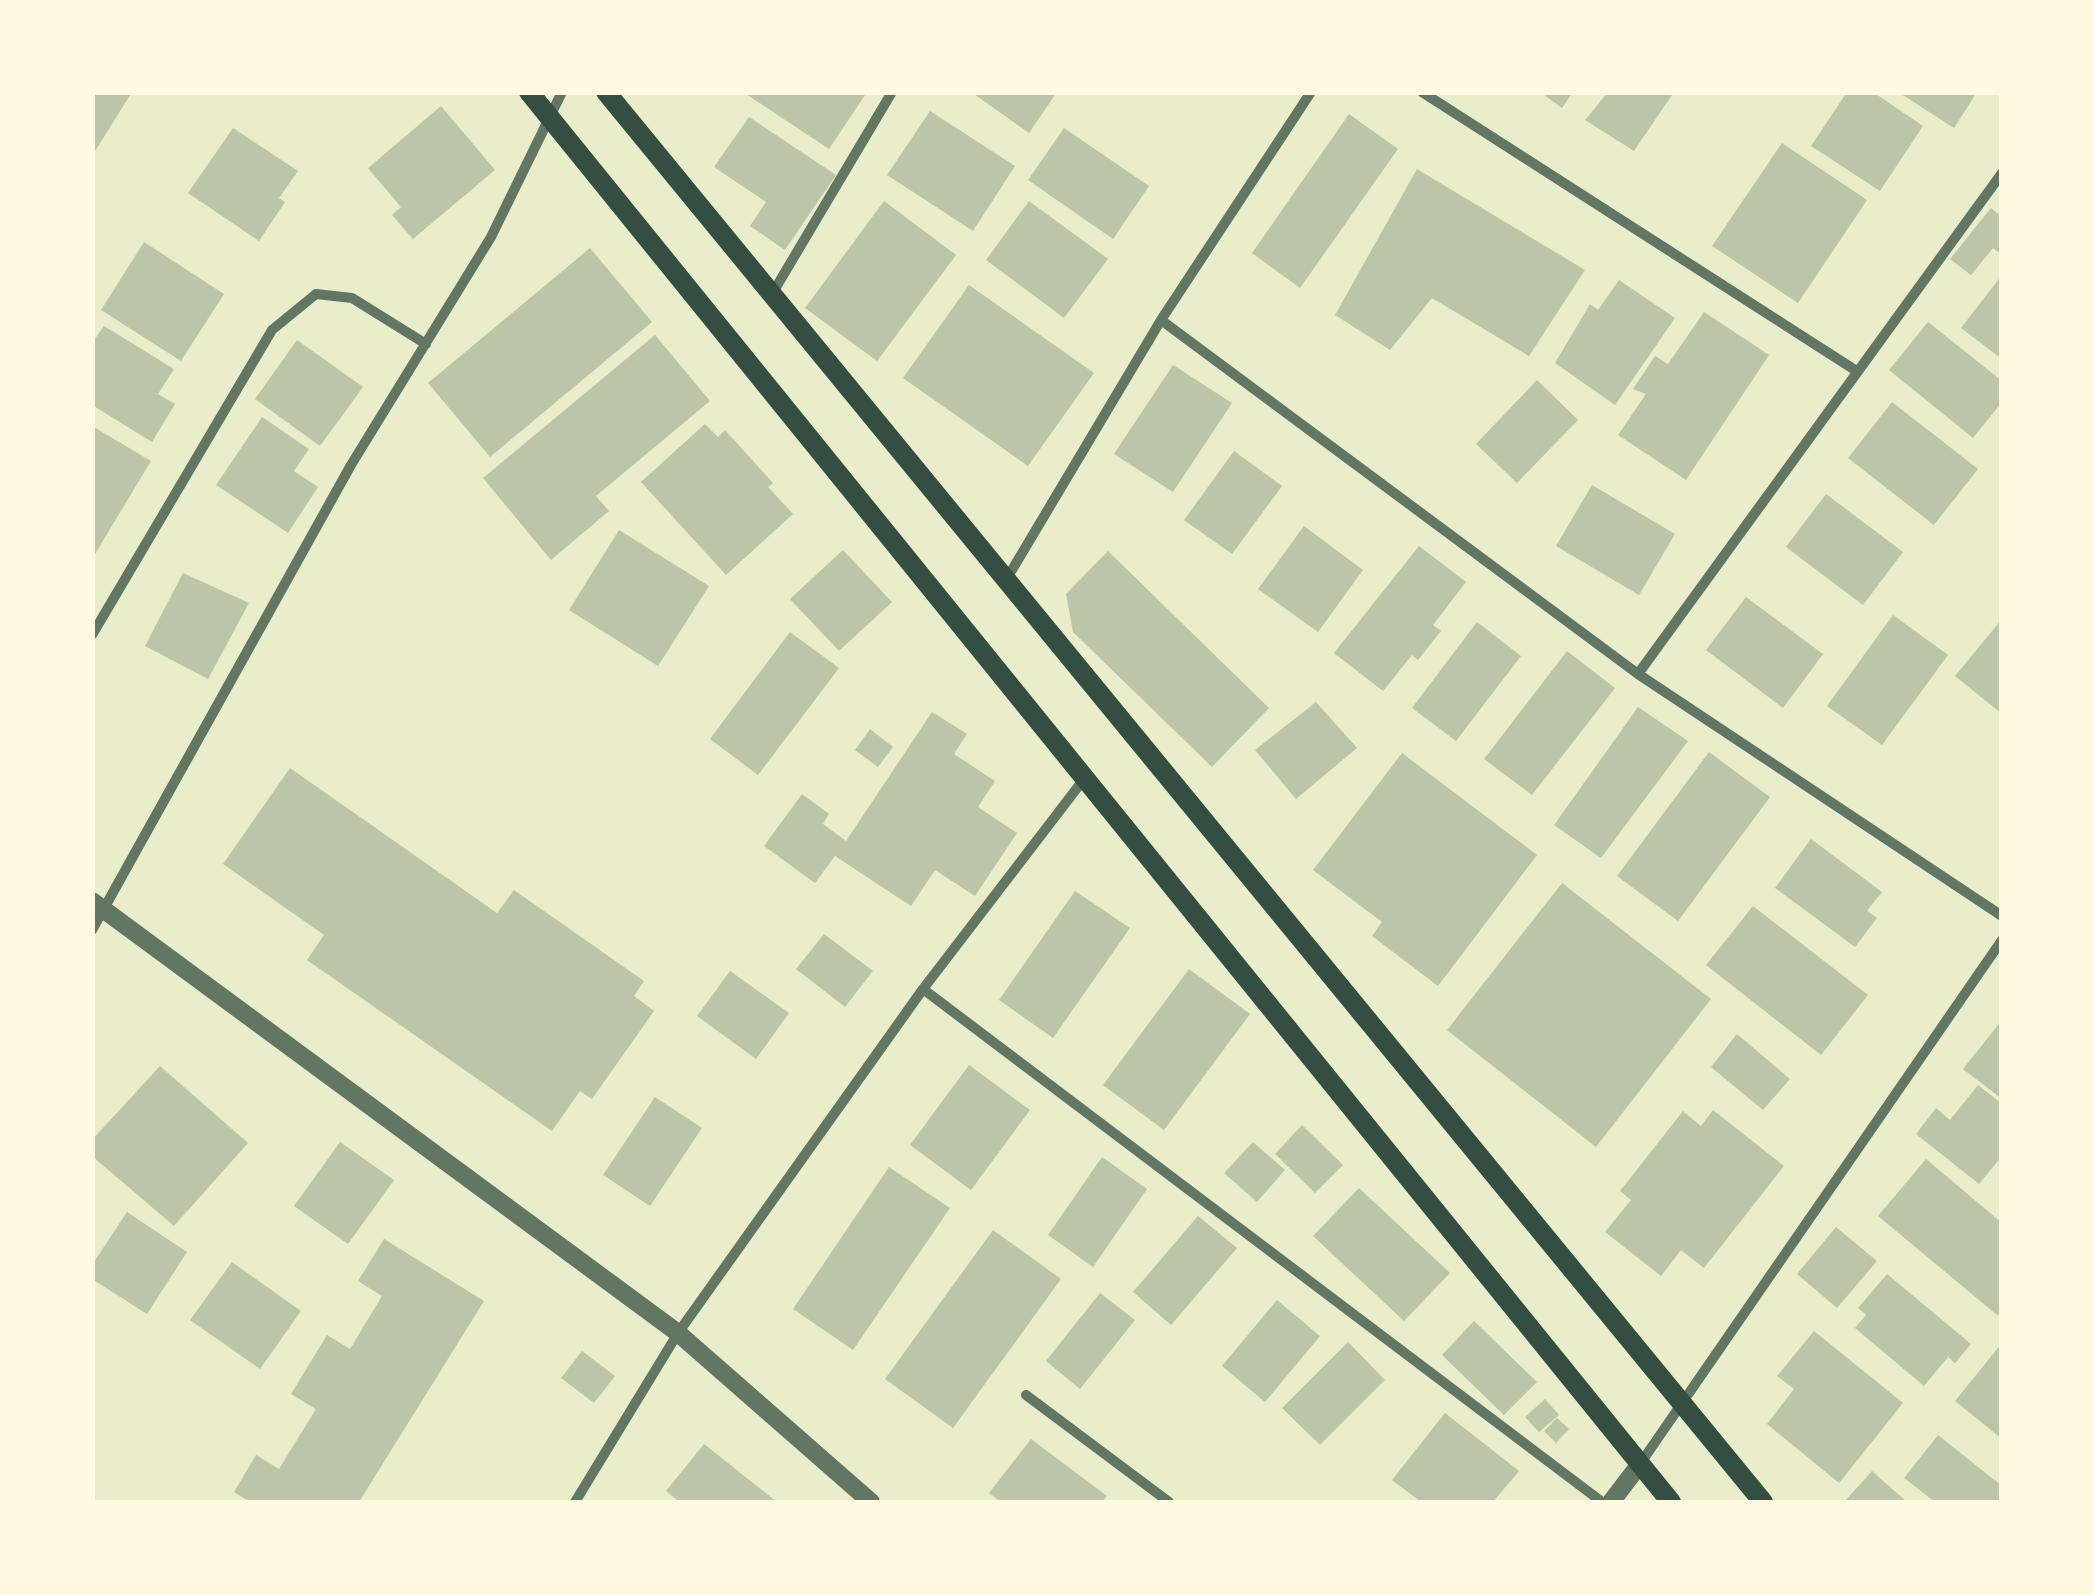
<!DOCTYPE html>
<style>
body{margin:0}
#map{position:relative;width:2094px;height:1595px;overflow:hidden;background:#e9edc9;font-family:"Varela Round",sans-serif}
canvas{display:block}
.frame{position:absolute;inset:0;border:95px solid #fefae0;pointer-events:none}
</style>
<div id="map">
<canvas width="2094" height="1595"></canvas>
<div class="frame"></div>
</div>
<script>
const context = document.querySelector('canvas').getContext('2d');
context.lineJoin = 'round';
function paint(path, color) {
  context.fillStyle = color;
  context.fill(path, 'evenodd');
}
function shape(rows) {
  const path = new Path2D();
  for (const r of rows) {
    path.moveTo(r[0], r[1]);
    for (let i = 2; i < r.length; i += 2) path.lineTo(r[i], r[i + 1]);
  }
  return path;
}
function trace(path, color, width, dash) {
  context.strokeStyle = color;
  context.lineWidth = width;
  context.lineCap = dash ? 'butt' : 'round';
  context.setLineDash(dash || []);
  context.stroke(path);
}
const building = shape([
 [92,92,132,92,92,156],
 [743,92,867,92,829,149],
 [971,92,1057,92,1029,133],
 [1540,92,1573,92,1562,108],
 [1608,92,1674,92,1634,151,1585,120],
 [1847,92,1873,92,1923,126,1880,191,1811,146],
 [1898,92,1977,92,1954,128],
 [441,106,495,170,413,239,392,215,401,207,368,168],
 [930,111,1015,166,973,231,887,175],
 [1349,114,1398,149,1300,288,1252,253],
 [749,117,836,175,785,250,750,226,766,202,714,167],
 [233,128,298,171,279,198,285,202,259,241,188,193],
 [1064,128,1149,186,1113,239,1028,180],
 [1782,143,1867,200,1798,303,1712,246],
 [1417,169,1585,270,1529,356,1432,298,1390,350,1335,315],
 [884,201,956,255,877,361,805,308],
 [1029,201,1108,259,1064,318,986,260],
 [1991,208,2002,217,2002,255,1993,248,1971,275,1950,259],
 [144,242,224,294,181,361,101,310],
 [590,248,652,322,490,457,428,383],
 [2002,275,2002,359,1961,328],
 [1619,280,1675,318,1615,405,1555,363,1590,304,1598,310],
 [969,285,1094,373,1028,466,903,378],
 [1704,312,1769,355,1686,480,1618,435,1646,394,1633,389,1655,356,1668,364],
 [1928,322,2002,381,2002,402,1973,438,1889,370],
 [104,326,174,369,158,394,175,404,152,442,92,405,92,343],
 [655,335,710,401,596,496,609,511,551,560,483,478],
 [297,340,363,387,320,446,255,399],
 [1173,365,1232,403,1173,492,1114,454],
 [1537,380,1578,420,1517,483,1476,444],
 [1892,402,1978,469,1934,525,1848,458],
 [262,417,309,449,294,471,318,487,288,533,216,485],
 [705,424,718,437,725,430,773,483,768,487,793,514,726,575,641,482],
 [92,426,151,461,92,559],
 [1234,451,1282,486,1232,554,1184,520],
 [1592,485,1675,534,1639,595,1556,546],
 [1826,494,1903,552,1863,605,1786,547],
 [1304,526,1363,570,1318,632,1258,589],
 [619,530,709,586,658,666,569,610],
 [1419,546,1466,582,1433,625,1441,631,1418,660,1412,655,1383,691,1334,653],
 [843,550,892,602,839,651,790,599],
 [1108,551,1269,708,1212,767,1073,632,1066,594],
 [183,573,249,603,208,679,145,646],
 [1746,597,1823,654,1783,708,1706,650],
 [1893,615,1948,655,1882,745,1827,706],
 [2002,619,2002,714,1955,676],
 [1477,622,1521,656,1456,741,1412,708],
 [790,632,839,668,758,775,710,739],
 [1567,651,1615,688,1532,795,1484,759],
 [1316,702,1357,748,1296,799,1255,750],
 [1638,707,1688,741,1601,858,1554,825],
 [932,712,967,734,954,754,995,781,978,807,1017,833,975,896,935,870,911,906,835,856,815,883,764,846,802,794,829,814,823,824,846,841],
 [870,729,893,747,878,767,855,750],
 [1709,752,1770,797,1678,921,1617,876],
 [1402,753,1537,855,1438,986,1372,936,1382,922,1313,870],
 [290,768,497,913,514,890,644,981,634,996,654,1011,592,1099,580,1091,552,1131,307,960,324,935,223,864],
 [1811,839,1882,892,1867,911,1877,918,1855,947,1775,888],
 [1562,883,1711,999,1596,1147,1447,1030],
 [1075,891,1130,928,1053,1038,999,1000],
 [1753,906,1868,995,1821,1055,1706,965],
 [824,934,873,971,845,1007,796,969],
 [1189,969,1250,1014,1164,1130,1103,1085],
 [730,971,789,1013,756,1059,697,1016],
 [2002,1020,2002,1099,1963,1069],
 [1737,1034,1790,1079,1763,1110,1711,1067],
 [969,1065,1030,1110,971,1190,910,1145],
 [160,1066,248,1143,174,1226,92,1156,92,1140],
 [1978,1085,2002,1104,2002,1156,1979,1184,1916,1134,1936,1108,1950,1120],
 [655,1097,702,1128,650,1206,603,1175],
 [1713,1110,1784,1166,1704,1268,1681,1250,1661,1276,1605,1232,1631,1200,1620,1191,1683,1111,1701,1126],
 [1302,1125,1343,1165,1315,1193,1275,1154],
 [340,1142,394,1180,348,1244,294,1206],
 [1253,1142,1285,1170,1257,1202,1224,1173],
 [1102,1157,1147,1189,1093,1267,1048,1235],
 [1926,1159,2002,1223,2002,1311,1997,1315,1878,1216],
 [889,1167,950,1208,853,1350,793,1309],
 [1359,1188,1450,1273,1404,1321,1313,1236],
 [127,1212,187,1252,147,1314,92,1279,92,1265],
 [1198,1216,1237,1248,1171,1325,1133,1292],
 [1836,1227,1877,1261,1837,1308,1797,1274],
 [993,1230,1061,1279,953,1428,885,1379],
 [384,1239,484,1301,359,1502,250,1502,234,1492,256,1455,279,1469,316,1409,291,1394,327,1335,350,1349,382,1296,358,1281],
 [232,1262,301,1311,260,1369,190,1320],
 [1887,1274,1971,1344,1955,1363,1948,1357,1924,1386,1855,1328,1866,1315,1858,1308],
 [1100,1293,1135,1320,1080,1389,1046,1361],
 [1277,1300,1320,1336,1265,1402,1222,1366],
 [1474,1321,1537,1382,1504,1415,1442,1355],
 [1814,1331,1903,1403,1839,1483,1767,1424,1794,1389,1777,1376],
 [1348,1342,1385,1380,1320,1445,1282,1408],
 [2002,1343,2002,1439,1955,1401],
 [582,1351,615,1376,594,1403,561,1378],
 [1545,1399,1559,1415,1539,1432,1525,1417],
 [1445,1413,1519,1471,1493,1502,1421,1502,1392,1480],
 [1557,1418,1569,1429,1556,1443,1544,1431],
 [1938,1435,2002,1486,2002,1502,1935,1502,1904,1478],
 [1031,1439,1107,1496,1102,1502,1001,1502,989,1493],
 [704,1444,777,1502,680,1502,666,1491],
 [1872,1471,1907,1502,1844,1502]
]);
const minor = shape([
 [1422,92,1855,370],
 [772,294,892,92],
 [1161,320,1638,674,2002,916],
 [1006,580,1161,320,1311,92],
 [92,635,272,330,316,294,352,298,426,344],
 [1638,674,2002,173],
 [92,930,351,465,491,237,562,92],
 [923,989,1602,1502],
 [1026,1395,1169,1502],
 [1640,1464,2002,940],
 [575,1502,678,1333,923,989,1084,779]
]);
const tertiary = shape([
 [92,901,678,1333,871,1502],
 [1611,1502,1640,1464]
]);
const secondary = shape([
 [529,92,1671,1502],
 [606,92,1763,1502]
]);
paint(building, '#bcc5a7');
trace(minor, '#617663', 10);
trace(tertiary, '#617663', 18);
trace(secondary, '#344e41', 20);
</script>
